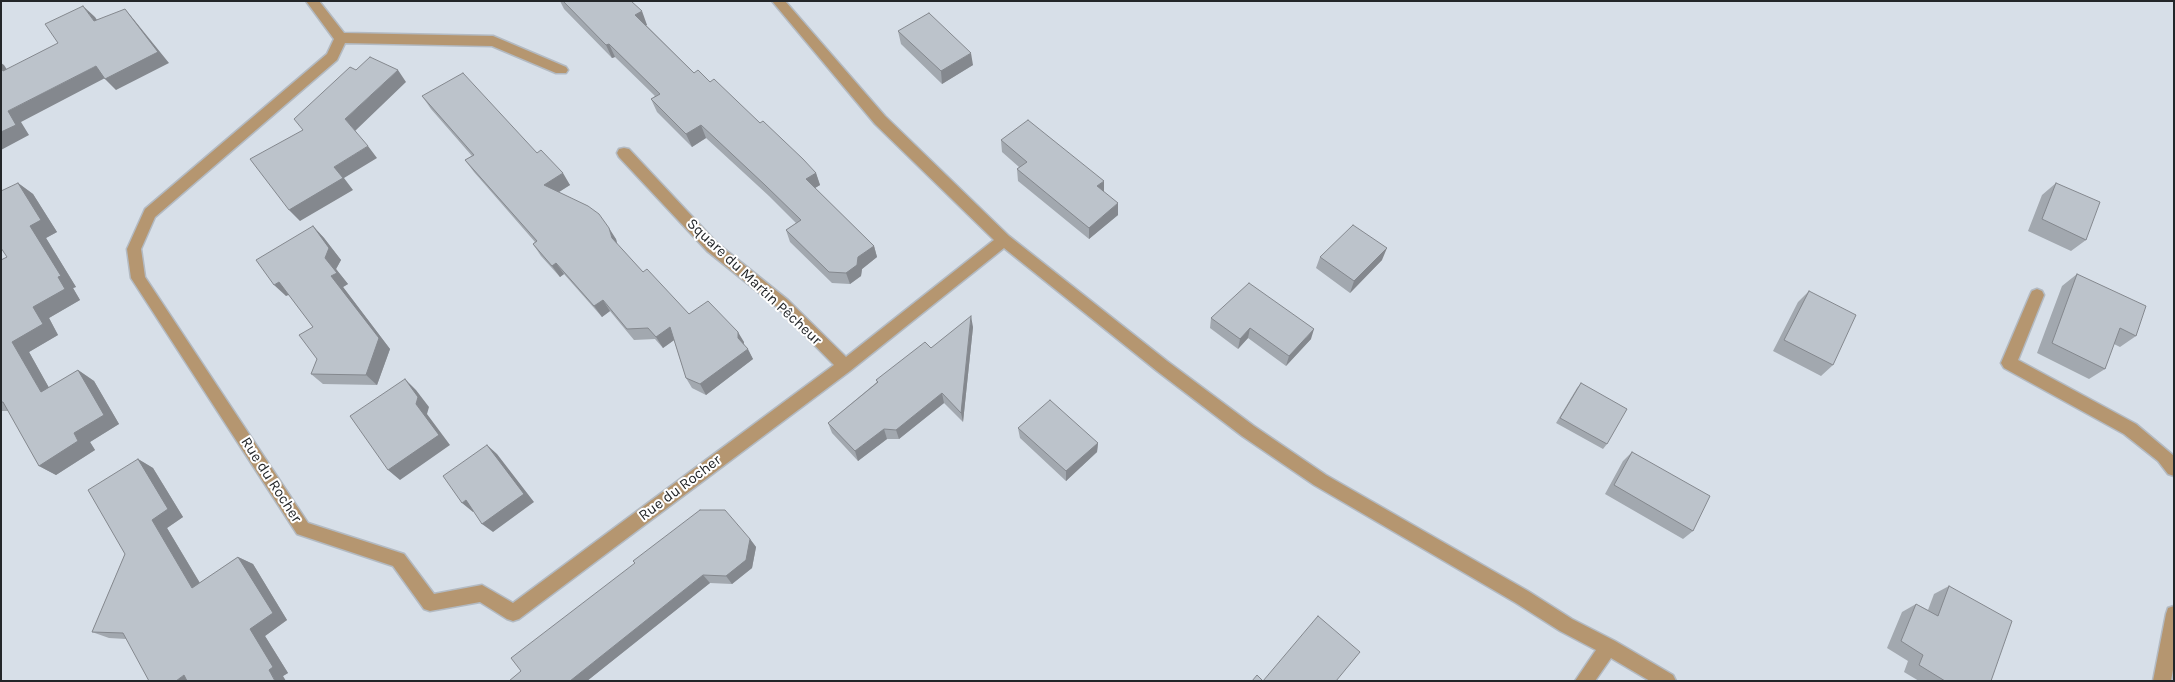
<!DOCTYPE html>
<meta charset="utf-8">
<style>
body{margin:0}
#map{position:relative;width:2175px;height:682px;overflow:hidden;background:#d7dfe8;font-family:Karla,sans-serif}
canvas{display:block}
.frame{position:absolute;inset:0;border:2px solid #232629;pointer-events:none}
</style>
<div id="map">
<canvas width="2175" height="682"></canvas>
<div class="frame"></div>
</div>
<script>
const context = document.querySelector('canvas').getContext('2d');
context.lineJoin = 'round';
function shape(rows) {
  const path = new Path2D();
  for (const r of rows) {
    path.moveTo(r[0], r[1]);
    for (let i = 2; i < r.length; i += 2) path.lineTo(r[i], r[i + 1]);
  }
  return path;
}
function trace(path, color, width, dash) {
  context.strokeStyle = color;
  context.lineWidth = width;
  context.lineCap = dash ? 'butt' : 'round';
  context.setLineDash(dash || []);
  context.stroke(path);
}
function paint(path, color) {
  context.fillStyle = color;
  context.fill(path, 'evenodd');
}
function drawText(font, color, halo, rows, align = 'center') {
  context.font = font + ' Karla,sans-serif';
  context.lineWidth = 4;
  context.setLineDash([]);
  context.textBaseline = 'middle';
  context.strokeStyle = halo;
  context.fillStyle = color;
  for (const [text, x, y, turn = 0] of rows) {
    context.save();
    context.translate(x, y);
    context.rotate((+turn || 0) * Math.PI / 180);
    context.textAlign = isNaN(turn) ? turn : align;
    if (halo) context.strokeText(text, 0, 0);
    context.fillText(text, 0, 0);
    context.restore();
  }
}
const minor = shape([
 [306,1,319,1,344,33,493,36,566,67,568,70,566,73,556,73,492,46,345,43,337,60,155,217,141,249,145,277,308,523,404,554,434,594,482,585,513,603,834,365,778,308,707,251,619,157,617,153,619,149,624,148,629,149,717,243,788,300,846,357,994,240,875,124,772,1,785,1,885,116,1009,236,1167,361,1254,426,1326,475,1528,591,1572,619,1615,641,1673,675,1676,681,1650,681,1611,658,1595,681,1575,681,1596,650,1560,631,1516,603,1314,485,1242,436,1157,371,1004,248,850,371,519,619,513,621,507,619,480,602,430,611,424,609,393,566,297,534,131,278,127,249,145,209,327,54,334,39,306,1],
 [2037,289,2042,291,2044,295,2018,360,2136,424,2174,456,2174,476,2168,474,2158,461,2124,434,2004,368,2001,363,2030,295,2032,291,2037,289],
 [2174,606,2174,664,2171,681,2153,681,2166,614,2168,608,2174,606]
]);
const wall = shape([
 [560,1,631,1,647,25,646,25,694,73,710,82,760,123,816,173,820,185,815,188,874,246,877,257,862,269,861,276,850,284,832,283,790,242,786,230,796,223,769,196,706,138,692,147,657,112,651,99,655,96,615,57,612,58,564,9],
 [898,31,973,65,942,84,901,44],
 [422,96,537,153,570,185,559,192,616,239,617,244,643,272,689,314,744,342,744,344,753,359,706,395,692,388,686,378,674,340,663,348,655,339,634,340,610,311,602,317,564,274,560,277,541,256,533,244,535,242,474,172,465,160,472,156,431,109],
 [1001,140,1118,215,1089,239,1018,181,1017,169,1019,167,1002,152],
 [18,183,33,194,57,232,46,238,76,287,73,288,80,300,49,318,58,335,29,352,49,388,78,370,94,381,119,424,90,442,95,450,56,475,39,466,9,411,1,411,1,260,7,257],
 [2056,183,2086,240,2071,251,2028,231,2042,195],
 [313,226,324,238,341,260,336,269,348,284,343,287,390,349,377,385,323,384,311,374,317,359,313,327,289,295,286,296],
 [1320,257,1382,260,1350,293,1316,268],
 [2077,274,2136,336,2120,347,2114,344,2105,369,2089,379,2037,353,2062,286],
 [1809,291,1833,365,1821,376,1773,351,1798,302],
 [1211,318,1311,339,1286,366,1248,338,1238,349,1210,328],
 [973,327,963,422,944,403,899,439,887,439,858,461,832,433,828,423,877,382,876,380,931,348],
 [1581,383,1607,444,1603,449,1556,423,1577,388],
 [1018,428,1098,443,1097,452,1066,481,1020,438],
 [1632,452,1693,531,1683,539,1605,494,1623,461],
 [138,459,153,468,183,517,167,528,200,583,238,557,253,564,287,620,265,636,288,673,283,676,126,639,109,638,92,632,125,554],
 [750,539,756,547,752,568,732,584,710,583,587,681,509,681],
 [1949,586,1991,681,1919,681,1904,672,1908,661,1887,648,1902,612,1916,604,1928,610,1934,594]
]);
const shadedWall = shape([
 [83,6,95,17,105,32,94,21],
 [125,9,135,21,169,63,116,90,105,79],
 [642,11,647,25,641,28,635,15],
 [609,44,615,57,612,58,606,45],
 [971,53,973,65,942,84,941,71],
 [1,63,4,65,15,82,3,71,1,68],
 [96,66,107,77,21,122,29,135,1,150,1,132,8,111],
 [398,70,406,82,355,131,345,119],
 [701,125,706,138,692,147,686,134],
 [368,146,377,158,344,178,353,190,300,221,289,210,334,167],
 [563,173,570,185,551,197,544,185],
 [816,173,820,185,810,191,806,179],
 [1104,181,1104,193,1097,186],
 [18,183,33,194,57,232,46,238,76,287,73,288,80,300,49,318,58,335,29,352,57,402,41,392,12,342,33,307,58,277,30,226],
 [1118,203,1118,215,1089,239,1089,228],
 [313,226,324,238,341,260,336,269,348,284,343,287,390,349,377,385,366,375,325,258],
 [609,228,616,239,619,250,612,238],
 [874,246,877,257,862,269,861,276,850,284,846,273,858,257],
 [1387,248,1382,260,1350,293,1354,281],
 [556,263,564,274,560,277,552,266],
 [279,282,291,293,286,296,274,285],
 [603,300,610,311,602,317,594,306],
 [971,316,973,327,963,422,961,413],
 [670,327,677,338,663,348,656,337],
 [1250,328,1248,338,1238,349,1240,339],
 [1314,329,1311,339,1286,366,1289,356],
 [738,332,744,342,743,348,738,338],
 [748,349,753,359,706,395,700,384],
 [78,370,94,381,119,424,90,442,95,450,56,475,39,466,74,433],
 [405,379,416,390,429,407,427,414,450,445,400,480,388,470,416,404],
 [942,393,944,403,899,439,896,430],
 [884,429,887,439,858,461,855,451],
 [1098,443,1097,452,1066,481,1066,471],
 [487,445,497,454,534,502,493,532,482,524],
 [138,459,153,468,183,517,167,528,207,595,192,588,152,520],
 [466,500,476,509,473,512,462,503],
 [750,539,756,547,752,568,732,584,726,576],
 [238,557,253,564,287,620,265,636,288,673,283,676,286,681,275,681,269,670,250,629],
 [703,575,710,583,587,681,570,681],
 [184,675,198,681,176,681]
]);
const building = shape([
 [563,1,631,1,642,11,635,15,694,73,698,70,710,82,714,79,760,123,763,121,803,159,816,173,806,179,874,246,858,257,857,265,846,273,829,272,786,230,801,220,765,185,701,125,686,134,651,99,660,94,609,44,606,45,563,1],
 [83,6,94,21,125,9,158,52,105,79,96,66,8,111,16,125,1,132,1,68,3,71,58,43,45,24,83,6],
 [929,13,971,53,941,71,898,31,929,13],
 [370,57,398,70,345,119,368,146,334,167,343,178,289,210,250,159,303,130,294,119,350,67,356,70,370,57],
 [463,73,537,153,541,150,563,173,544,185,588,206,599,214,609,228,612,238,643,272,647,269,689,314,708,301,738,332,738,338,748,349,700,384,686,378,670,327,656,337,648,328,627,329,603,300,594,306,556,263,552,266,533,244,537,241,465,160,474,155,422,96,463,73],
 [1028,120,1104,181,1097,186,1118,203,1089,228,1017,169,1027,162,1001,140,1028,120],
 [18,183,41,220,30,226,61,276,58,277,65,289,33,307,43,324,12,342,41,392,78,370,104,415,74,433,78,441,39,466,3,402,1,402,1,260,7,257,1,248,1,191,18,183],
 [2056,183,2100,202,2086,240,2042,219,2056,183],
 [1353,225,1387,248,1354,281,1320,257,1353,225],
 [313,226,329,248,325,258,337,273,331,276,379,338,366,375,311,374,317,359,299,335,313,327,279,282,274,285,256,260,313,226],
 [2077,274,2146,306,2136,336,2120,328,2105,369,2052,343,2077,274],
 [1249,283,1314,329,1289,356,1250,328,1240,339,1211,318,1249,283],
 [1809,291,1856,315,1833,365,1784,340,1809,291],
 [971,316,961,413,942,393,896,430,884,429,855,451,828,423,878,382,876,380,925,342,931,348,971,316],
 [405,379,418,397,416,404,439,435,388,470,350,416,405,379],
 [1581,383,1627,409,1607,444,1560,418,1581,383],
 [1050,400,1098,443,1066,471,1018,428,1050,400],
 [487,445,524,494,482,524,466,500,462,503,443,476,487,445],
 [1632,452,1710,496,1693,531,1614,485,1632,452],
 [138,459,168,509,152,520,192,588,238,557,273,613,250,629,273,667,269,670,275,681,187,681,184,675,176,681,149,681,123,633,92,632,125,554,88,490,138,459],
 [700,510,725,510,750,539,746,560,726,576,703,575,570,681,509,681,521,671,511,658,635,563,633,561,700,510],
 [1949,586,2012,621,1991,681,1945,681,1919,665,1923,655,1901,641,1916,604,1938,616,1949,586],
 [1318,616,1360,652,1336,681,1252,681,1257,675,1263,681,1318,616]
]);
const streetNames = [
 ["Square du Martin Pêcheur",754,282,43],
 ["Rue du Rocher",271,480,57],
 ["Rue du Rocher",680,488,-37]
];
trace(minor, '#b3bac2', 3);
paint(minor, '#b59670');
paint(wall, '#a2a8af');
paint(shadedWall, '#84888e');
paint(building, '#bcc3cb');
trace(building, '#84888e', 1);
drawText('15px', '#232629', '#fff', streetNames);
</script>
